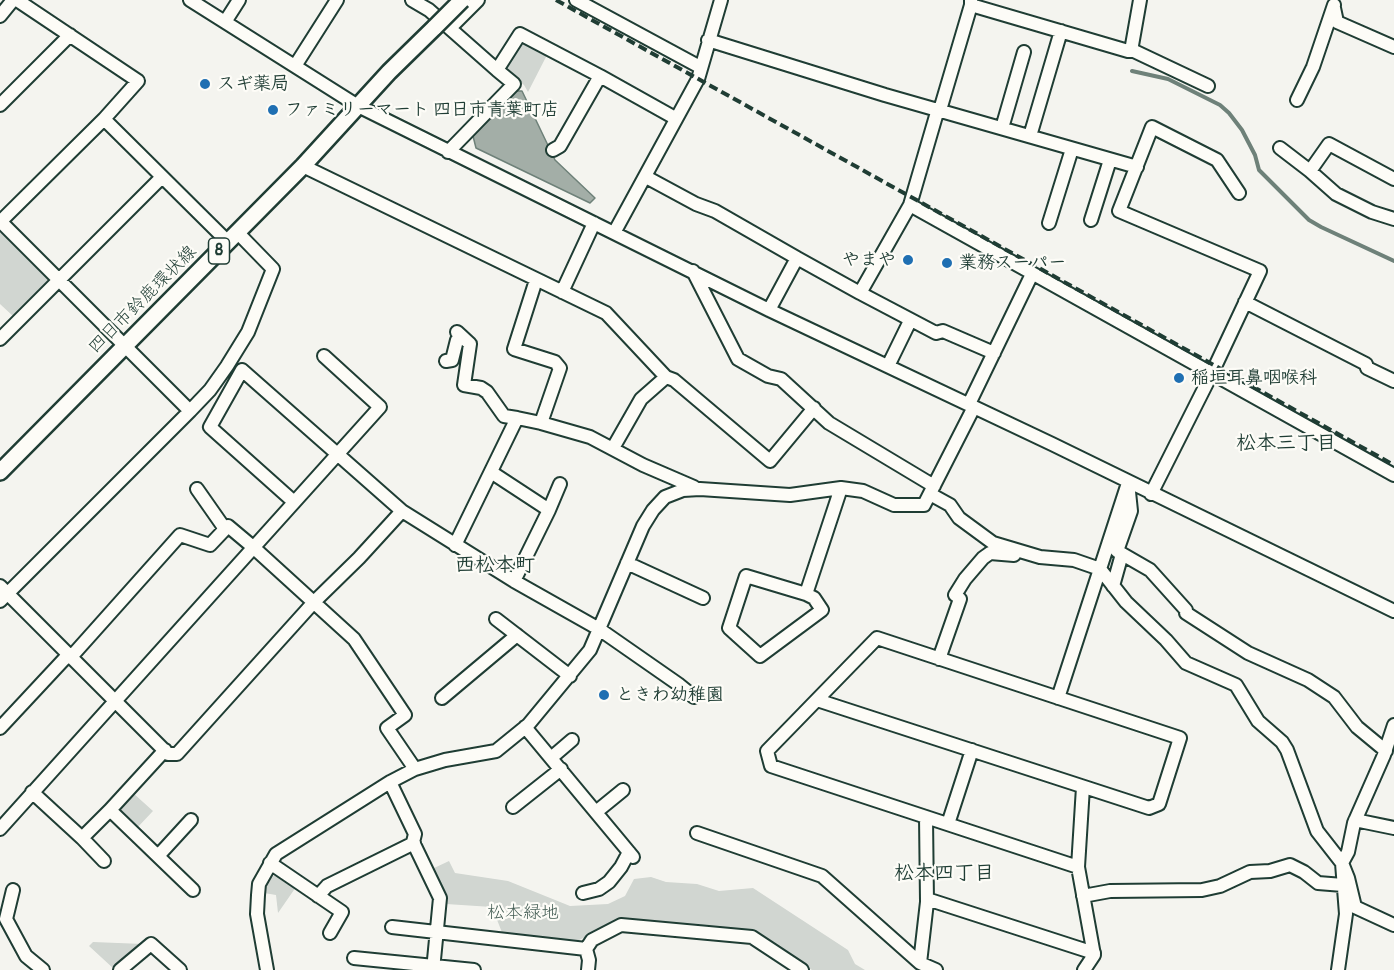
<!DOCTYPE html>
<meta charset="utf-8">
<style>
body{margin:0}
canvas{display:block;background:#f4f4ef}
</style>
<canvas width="1394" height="970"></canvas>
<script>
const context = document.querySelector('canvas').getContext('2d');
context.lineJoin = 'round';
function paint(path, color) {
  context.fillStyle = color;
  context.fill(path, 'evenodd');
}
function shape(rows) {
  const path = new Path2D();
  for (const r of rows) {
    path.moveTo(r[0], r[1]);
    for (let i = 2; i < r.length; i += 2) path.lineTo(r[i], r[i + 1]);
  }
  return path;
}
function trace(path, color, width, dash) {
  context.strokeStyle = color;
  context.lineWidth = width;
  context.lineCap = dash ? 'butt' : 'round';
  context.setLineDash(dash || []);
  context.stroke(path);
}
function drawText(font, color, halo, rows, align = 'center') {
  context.font = font + ' Pangolin,"Klee One",sans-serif';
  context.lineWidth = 4.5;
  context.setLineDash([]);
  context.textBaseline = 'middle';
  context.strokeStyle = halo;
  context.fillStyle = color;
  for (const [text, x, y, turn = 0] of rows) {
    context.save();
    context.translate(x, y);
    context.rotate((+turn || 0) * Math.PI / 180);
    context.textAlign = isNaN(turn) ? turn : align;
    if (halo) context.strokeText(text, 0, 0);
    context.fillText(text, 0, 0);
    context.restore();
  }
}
const green = shape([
 [527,43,547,55,528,92,524,85,507,71,506,66,519,46],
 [0,233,5,234,48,277,47,284,14,317,0,304],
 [133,793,153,811,137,828,121,814,120,806],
 [449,861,455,873,508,881,570,906,608,904,625,896,634,879,651,877,666,882,697,884,719,891,753,888,848,950,855,964,865,970,812,970,753,932,620,920,575,942,503,935,492,907,446,904,446,897,432,869],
 [278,875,296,887,278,913,276,895,264,893,269,877],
 [93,942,143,944,114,969,89,946]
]);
const water = shape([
 [516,91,522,91,555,160,595,198,590,203,476,148,473,136,516,91]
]);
const stream = shape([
 [1132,71,1168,79,1220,105,1229,113,1242,130,1255,155,1259,170,1309,220,1321,227,1394,261]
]);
const minor = shape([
 [190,0,358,106,769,310,1052,444,1394,611],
 [412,0,429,10,497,70,520,34,600,76,675,118],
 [576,0,700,67],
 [971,5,1128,51,1134,51,1208,86],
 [1334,8,1337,22,1394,47],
 [0,16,13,0],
 [225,22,239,0],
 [450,28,478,0],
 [708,40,885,95,1137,167],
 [1131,51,1140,0],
 [295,66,337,0],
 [1297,100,1313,67,1334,5],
 [0,105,70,35],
 [940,110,971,5,971,0],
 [104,119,228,242],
 [1002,128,1024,52],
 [1030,136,1061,31],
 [1280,148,1310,171,1336,194,1372,212,1394,219],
 [553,150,560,146,600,76],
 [448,152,514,84,497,70],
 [303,166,606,313,666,377,674,380,770,461,814,408],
 [1310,171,1329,144,1394,179],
 [646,177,696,204,715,211,797,258],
 [910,205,938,109],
 [1091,220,1110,160],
 [0,221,190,411],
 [0,222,104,119,138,81,17,0],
 [1049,223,1072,149],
 [614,233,698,79,721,0],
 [693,271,738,359,768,376,781,379,829,423,934,486],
 [536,280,514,349,555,362,560,368,541,423],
 [562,292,594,223],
 [860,293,936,333,943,331,994,353],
 [1245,302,1366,364,1367,368,1394,381],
 [769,310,797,258,860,293,910,205,1394,475],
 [457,332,470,344,464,385,481,388,487,392,504,416,517,418],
 [0,339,162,177],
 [446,361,452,360,457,340,461,337],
 [888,366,910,321],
 [969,404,1032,274],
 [613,448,641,399,666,377],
 [491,472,549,510,514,581],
 [1128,482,1131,511,1117,551,1150,570,1186,610,1186,613,1248,653,1308,680,1334,697,1357,727,1386,751],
 [197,489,225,529],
 [930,494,950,505,959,518,993,543,1040,557,1074,560,1100,569,1126,602,1166,640,1186,663,1236,685,1258,721,1282,742,1287,750,1317,831,1342,863,1348,878,1355,907,1394,925],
 [1151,494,1212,373,1260,271,1119,211,1152,127,1217,160,1239,193],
 [294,502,210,427,242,370,402,511,514,581,599,629,678,684,694,697],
 [549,510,560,484],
 [455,545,517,418,541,423,590,437,643,465,694,487],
 [627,563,703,598],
 [0,586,168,754,177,754,314,602,359,558,402,511],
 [1113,586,1122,554],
 [806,594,814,598,822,610,760,656,729,628,746,576,806,594,841,488],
 [955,595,965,579,983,558,990,553,1014,555],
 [0,601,190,411,210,390,227,366,248,332,273,269,237,232],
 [496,619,570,676],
 [71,657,180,535,210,545,228,526,253,547,354,639,405,715,387,728,415,769],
 [939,659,960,599],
 [442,698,517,635],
 [1058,698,1127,486],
 [817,700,1149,808,1159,804,1180,738,877,638,767,751,771,766,1078,867,1094,955,1084,970],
 [525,727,633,857],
 [0,728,69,654],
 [551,758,572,740],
 [390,782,415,834,413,842,440,898,433,970],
 [32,792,82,838,110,810,193,890],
 [513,807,561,769],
 [110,810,165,750],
 [596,812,623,790],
 [1355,820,1394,828],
 [948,824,972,750],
 [0,829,380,407,324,356],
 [697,833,822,876,920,963,936,970],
 [82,838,104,861],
 [158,856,191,820],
 [270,863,342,912,330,933],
 [1078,867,1083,787],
 [13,890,6,919,26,956,43,970],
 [583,893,599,889,609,882,621,867,629,852],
 [318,896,327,886,414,843],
 [1083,896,1110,891,1202,890,1220,886,1250,872,1270,871,1290,865,1304,872,1318,883,1343,885],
 [927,899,1094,953],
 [392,927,586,949,592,940,621,925,752,937,802,970],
 [586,949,589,960,588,970],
 [354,958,474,970],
 [920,963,927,902,926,817],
 [120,970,151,944,180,970],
 [267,970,257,914,258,895,259,884,276,854,390,782,415,769,445,760,496,751,528,725,590,650,643,526,653,510,665,497,683,490,700,489,790,495,841,488,863,491,894,505,924,505,974,407],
 [1338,970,1346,914,1342,863,1348,852,1354,823,1384,755,1394,725]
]);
const major = shape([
 [0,472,303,166,389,72,435,27]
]);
const rail = shape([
 [556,0,1394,465]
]);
const majorBridge = shape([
 [435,27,462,0]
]);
const markers = [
 [205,84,6,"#1f6fb2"],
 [273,110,6,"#1f6fb2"],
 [908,260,6,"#1f6fb2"],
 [947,263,6,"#1f6fb2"],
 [1179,378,6,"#1f6fb2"],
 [604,695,6,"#1f6fb2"]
];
const shields = [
 [219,251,21]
];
const shieldNames = [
 ["8",219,251]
];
const poiNames = [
 ["スギ薬局",217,84],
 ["ファミリーマート 四日市青葉町店",285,110],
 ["やまや",896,260,"right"],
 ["業務スーパー",959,263],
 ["稲垣耳鼻咽喉科",1191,378],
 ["ときわ幼稚園",616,695]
];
const streetNames = [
 ["四日市鈴鹿環状線",143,300,-45]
];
const parkNames = [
 ["松本緑地",523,913]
];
const neighbourhoodNames = [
 ["松本三丁目",1286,444],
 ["西松本町",495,566],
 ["松本四丁目",944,874]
];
paint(green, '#d1d6d1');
paint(water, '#a3aea7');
trace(water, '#6e8179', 1.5);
trace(stream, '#6e8179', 4);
trace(minor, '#1f3d34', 16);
trace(major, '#1f3d34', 20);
trace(minor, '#fdfcf7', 12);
trace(major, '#fdfcf7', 15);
trace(rail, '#1f3d34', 4, [9, 4.5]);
trace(majorBridge, '#1f3d34', 20, []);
trace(majorBridge, '#fdfcf7', 15);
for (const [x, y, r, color] of markers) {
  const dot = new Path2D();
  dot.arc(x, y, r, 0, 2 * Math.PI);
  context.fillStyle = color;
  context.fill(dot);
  trace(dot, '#fdfcf7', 2);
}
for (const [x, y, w] of shields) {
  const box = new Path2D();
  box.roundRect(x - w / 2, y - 13, w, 26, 4.5);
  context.fillStyle = '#fdfcf7';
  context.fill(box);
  trace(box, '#1f3d34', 1.5);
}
drawText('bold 16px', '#1f3d34', null, shieldNames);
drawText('bold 18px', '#1f3d34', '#fdfcf7', poiNames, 'left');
drawText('18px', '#1f3d34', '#fdfcf7', streetNames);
drawText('18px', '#435c53', '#fdfcf7', parkNames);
drawText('bold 20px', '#1f3d34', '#fdfcf7', neighbourhoodNames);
</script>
